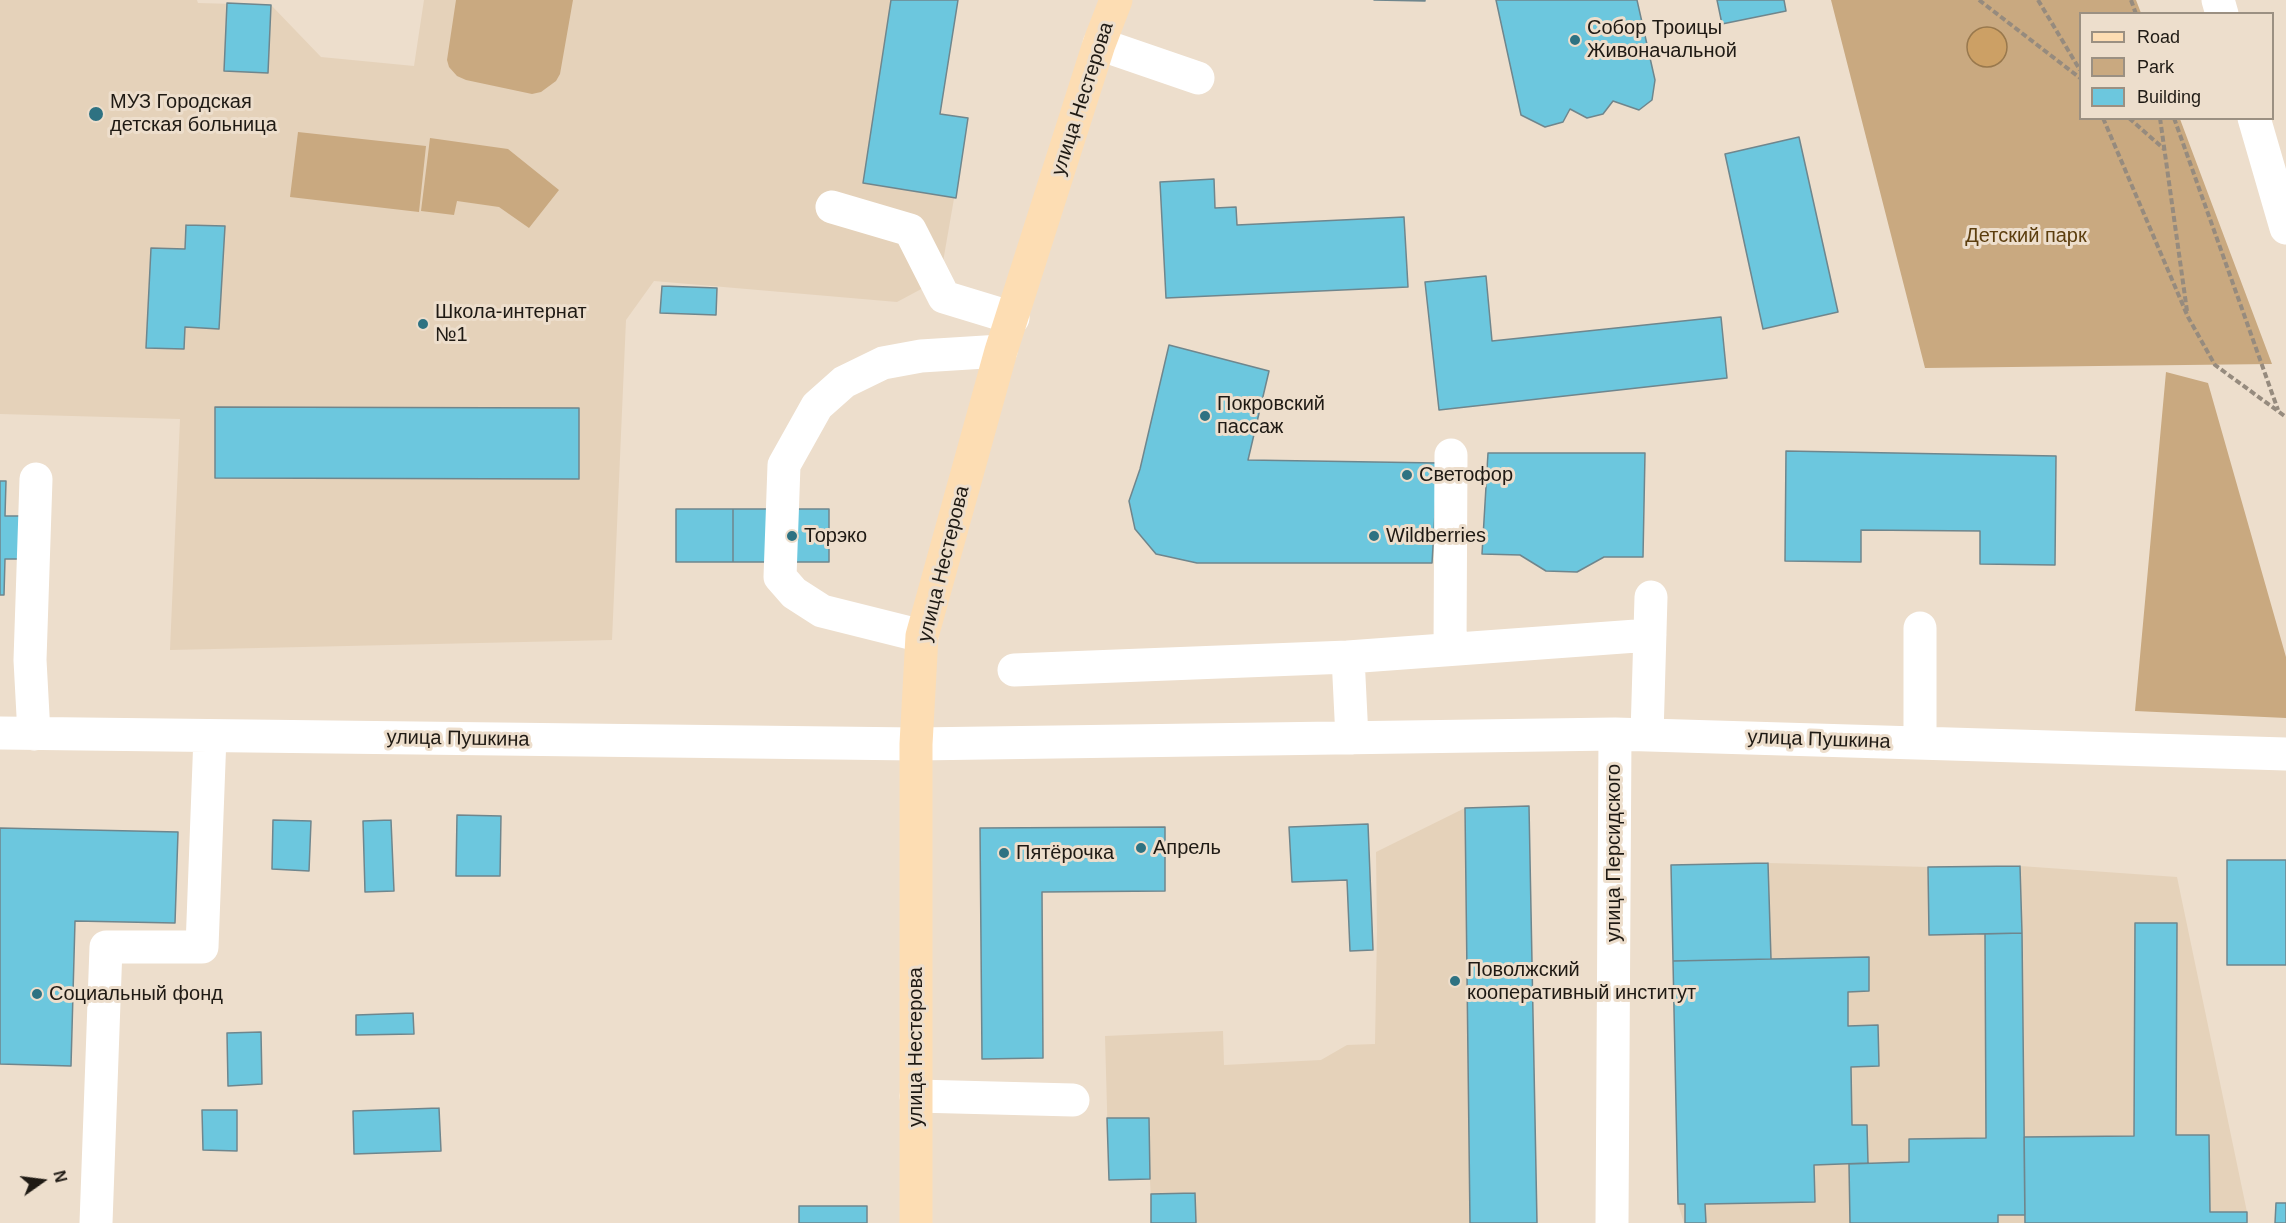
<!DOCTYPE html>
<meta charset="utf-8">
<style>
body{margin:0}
#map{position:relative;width:2286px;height:1223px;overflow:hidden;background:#eddecc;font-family:Arial,sans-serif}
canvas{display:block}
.legend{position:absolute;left:2079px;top:12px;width:195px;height:108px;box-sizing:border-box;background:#eddecc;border:2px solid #9b9082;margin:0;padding:8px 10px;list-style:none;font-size:18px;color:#1f1a14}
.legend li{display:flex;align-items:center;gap:12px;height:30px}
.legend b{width:30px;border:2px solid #9b9082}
.north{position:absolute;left:12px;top:1151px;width:60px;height:60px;-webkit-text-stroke:4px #eddecc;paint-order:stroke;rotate:76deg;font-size:16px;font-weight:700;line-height:24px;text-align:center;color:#1f1a14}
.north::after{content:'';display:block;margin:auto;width:21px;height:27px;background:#1f1a14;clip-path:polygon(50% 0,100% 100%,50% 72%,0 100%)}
</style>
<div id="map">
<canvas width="2286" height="1223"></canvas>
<ul class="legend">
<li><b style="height:8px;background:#fdddb3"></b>Road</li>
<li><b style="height:16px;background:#c9a980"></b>Park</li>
<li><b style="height:16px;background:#6cc7de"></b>Building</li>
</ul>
<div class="north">N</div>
</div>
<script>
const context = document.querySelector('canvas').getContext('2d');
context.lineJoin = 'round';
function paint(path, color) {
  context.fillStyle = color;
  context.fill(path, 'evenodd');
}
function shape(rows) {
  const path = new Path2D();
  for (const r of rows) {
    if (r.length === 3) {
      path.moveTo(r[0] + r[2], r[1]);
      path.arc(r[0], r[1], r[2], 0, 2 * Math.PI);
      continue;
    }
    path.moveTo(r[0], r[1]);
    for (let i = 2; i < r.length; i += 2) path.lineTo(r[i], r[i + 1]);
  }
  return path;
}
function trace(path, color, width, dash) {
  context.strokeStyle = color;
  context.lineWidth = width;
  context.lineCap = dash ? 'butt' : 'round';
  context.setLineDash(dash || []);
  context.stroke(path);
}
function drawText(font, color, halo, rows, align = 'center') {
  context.font = font + ' Arial,sans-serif';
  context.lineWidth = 6;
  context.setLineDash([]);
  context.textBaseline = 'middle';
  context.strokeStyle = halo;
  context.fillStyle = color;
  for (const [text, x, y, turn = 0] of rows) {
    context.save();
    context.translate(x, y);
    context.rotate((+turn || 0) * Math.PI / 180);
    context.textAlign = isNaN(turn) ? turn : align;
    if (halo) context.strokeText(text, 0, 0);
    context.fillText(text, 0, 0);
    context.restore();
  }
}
const built = shape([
 [0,0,197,0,198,3,271,5,321,57,414,66,424,0,958,0,940,113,968,118,940,279,897,302,654,281,626,320,612,640,170,650,180,419,0,414],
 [186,225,224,227,219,329,185,327,183,349,146,347,151,248,185,249],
 [1529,806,1537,1223,1152,1223,1150,1180,1109,1180,1105,1036,1223,1031,1224,1065,1321,1060,1347,1045,1375,1044,1377,931,1376,852,1465,808],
 [1768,863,1928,867,2020,866,2177,877,2247,1212,2247,1223,1684,1223,1678,1204,1671,865]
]);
const green = shape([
 [456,0,573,0,560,74,556,81,541,92,532,94,466,80,457,76,449,67,447,60],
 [1831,0,2136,0,2141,13,2080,14,2080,118,2180,119,2272,364,1925,368],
 [298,132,426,146,419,212,290,197],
 [430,138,508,149,559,190,529,228,499,207,457,201,454,215,421,211],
 [2166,372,2208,383,2286,657,2286,718,2135,711]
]);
const water = shape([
 [1987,47,20]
]);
const building = shape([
 [891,0,958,0,940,114,968,118,956,198,863,183,891,0],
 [1374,0,1425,0,1425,1,1374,0],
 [1496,0,1637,0,1655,80,1652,100,1639,110,1613,101,1603,114,1587,118,1570,109,1563,122,1545,127,1521,115,1496,0],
 [1717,0,1784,0,1786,11,1722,24,1717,0],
 [227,3,271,5,268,73,224,71,227,3],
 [1799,137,1838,312,1763,329,1725,154,1799,137],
 [1214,179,1215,208,1236,207,1237,225,1404,217,1408,287,1166,298,1160,182,1214,179],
 [186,225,225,226,219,329,185,327,184,349,146,348,151,248,185,249,186,225],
 [1486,276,1492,341,1721,317,1727,378,1439,410,1425,282,1486,276],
 [662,286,717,288,716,315,660,313,662,286],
 [1169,345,1269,371,1248,460,1438,463,1432,563,1197,563,1156,554,1135,529,1129,501,1140,469,1169,345],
 [215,407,579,408,579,479,215,478,215,407],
 [1786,451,2056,456,2055,565,1980,564,1980,531,1861,530,1861,562,1785,561,1786,451],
 [1488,453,1645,453,1643,557,1604,557,1577,572,1546,571,1520,555,1482,554,1488,453],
 [0,481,6,481,5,516,24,516,23,559,5,559,4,595,0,595,0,481],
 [676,509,733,509,733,562,676,562,676,509],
 [733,509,829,509,829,562,733,562,733,509],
 [1529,806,1537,1223,1470,1223,1465,808,1529,806],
 [457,815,501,816,500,876,456,876,457,815],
 [273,820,311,821,309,871,272,869,273,820],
 [391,820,394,891,365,892,363,821,391,820],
 [1368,824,1373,950,1350,951,1347,880,1292,882,1289,827,1368,824],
 [1165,827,1165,891,1042,892,1043,1058,982,1059,980,828,1165,827],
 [0,828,178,832,175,923,75,921,71,1066,0,1064,0,828],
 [2227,860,2286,860,2286,965,2227,965,2227,860],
 [1768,863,1771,959,1673,961,1671,865,1768,863],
 [2020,866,2022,933,1929,935,1928,867,2020,866],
 [2135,923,2177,923,2176,1135,2209,1135,2210,1212,2247,1212,2247,1223,2025,1223,2024,1137,2134,1136,2135,923],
 [2022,933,2025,1215,1998,1215,1998,1223,1850,1223,1849,1164,1909,1162,1909,1139,1986,1138,1985,934,2022,933],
 [1869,957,1869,991,1848,992,1848,1026,1878,1025,1879,1066,1851,1067,1852,1125,1867,1125,1868,1163,1814,1165,1815,1202,1705,1204,1706,1223,1685,1223,1685,1204,1678,1204,1673,961,1869,957],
 [413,1013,414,1034,356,1035,356,1015,413,1013],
 [261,1032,262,1084,228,1086,227,1033,261,1032],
 [439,1108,441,1151,354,1154,353,1111,439,1108],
 [202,1110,237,1110,237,1151,203,1150,202,1110],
 [1107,1118,1149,1118,1150,1179,1109,1180,1107,1118],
 [1195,1193,1196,1223,1151,1223,1151,1194,1195,1193],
 [2276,1203,2286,1203,2286,1223,2275,1223,2276,1203],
 [799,1206,867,1206,867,1223,799,1223,799,1206]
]);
const path = shape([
 [1979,0,2080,78],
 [2038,0,2080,70],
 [2131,0,2136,14],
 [2103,118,2188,317,2215,365,2286,417],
 [2129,118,2164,149],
 [2160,118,2187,311],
 [2174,118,2278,410]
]);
const minor = shape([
 [2218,0,2222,14],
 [1099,44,1198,78],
 [2254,118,2286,228],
 [832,207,910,230,944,297,1013,318],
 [922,636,822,611,794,593,780,577,784,465,817,406,844,382,883,363,921,356,1001,351],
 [1450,649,1451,455],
 [1348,657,1650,635],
 [1014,670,1348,657,1352,738],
 [0,733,916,744,1615,734,2286,754],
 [34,734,30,660,36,479],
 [1647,735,1651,597],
 [1920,743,1920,628],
 [916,1096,1073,1100],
 [96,1223,106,947,202,947,210,736],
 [1612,1223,1615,734]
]);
const major = shape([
 [916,1223,916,744,922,636,1001,351,1099,44,1116,0]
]);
const markers = [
 [1575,40,6,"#2e7282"],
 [96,114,8,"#2e7282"],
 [423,324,6,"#2e7282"],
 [1205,416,6,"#2e7282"],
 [1407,475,6,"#2e7282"],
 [792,536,6,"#2e7282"],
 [1374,536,6,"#2e7282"],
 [1141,848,6,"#2e7282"],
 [1004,853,6,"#2e7282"],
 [1455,981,6,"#2e7282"],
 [37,994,6,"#2e7282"]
];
const poiNames = [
 ["Собор Троицы",1587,28],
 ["Живоначальной",1587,51],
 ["МУЗ Городская",110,102],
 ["детская больница",110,125],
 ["Школа-интернат",435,312],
 ["№1",435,335],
 ["Покровский",1217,404],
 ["пассаж",1217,427],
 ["Светофор",1419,475],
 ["Торэко",804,536],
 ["Wildberries",1386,536],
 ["Апрель",1153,848],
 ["Пятёрочка",1016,853],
 ["Поволжский",1467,970],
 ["кооперативный институт",1467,993],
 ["Социальный фонд",49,994]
];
const streetNames = [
 ["улица Нестерова",1083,99,-72],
 ["улица Нестерова",944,564,-76],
 ["улица Пушкина",458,739,1],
 ["улица Пушкина",1819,740,2],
 ["улица Персидского",1614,853,-90],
 ["улица Нестерова",916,1047,-90]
];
const parkNames = [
 ["Детский парк",2026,236]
];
paint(built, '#e5d2ba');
paint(green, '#c9a980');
paint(water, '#cca065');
trace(water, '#98784d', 1.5);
paint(building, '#6cc7de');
trace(building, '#6f868d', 1.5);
trace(path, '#968b7e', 4, [6, 3]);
trace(minor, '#fff', 33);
trace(major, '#fdddb3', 33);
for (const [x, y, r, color] of markers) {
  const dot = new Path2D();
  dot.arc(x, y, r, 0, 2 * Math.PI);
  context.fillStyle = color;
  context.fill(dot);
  trace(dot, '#eddecc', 2);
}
drawText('20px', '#1f1a14', '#eddecc', poiNames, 'left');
drawText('20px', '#1f1a14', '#eddecc', streetNames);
drawText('20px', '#5c3e0e', '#eddecc', parkNames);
</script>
